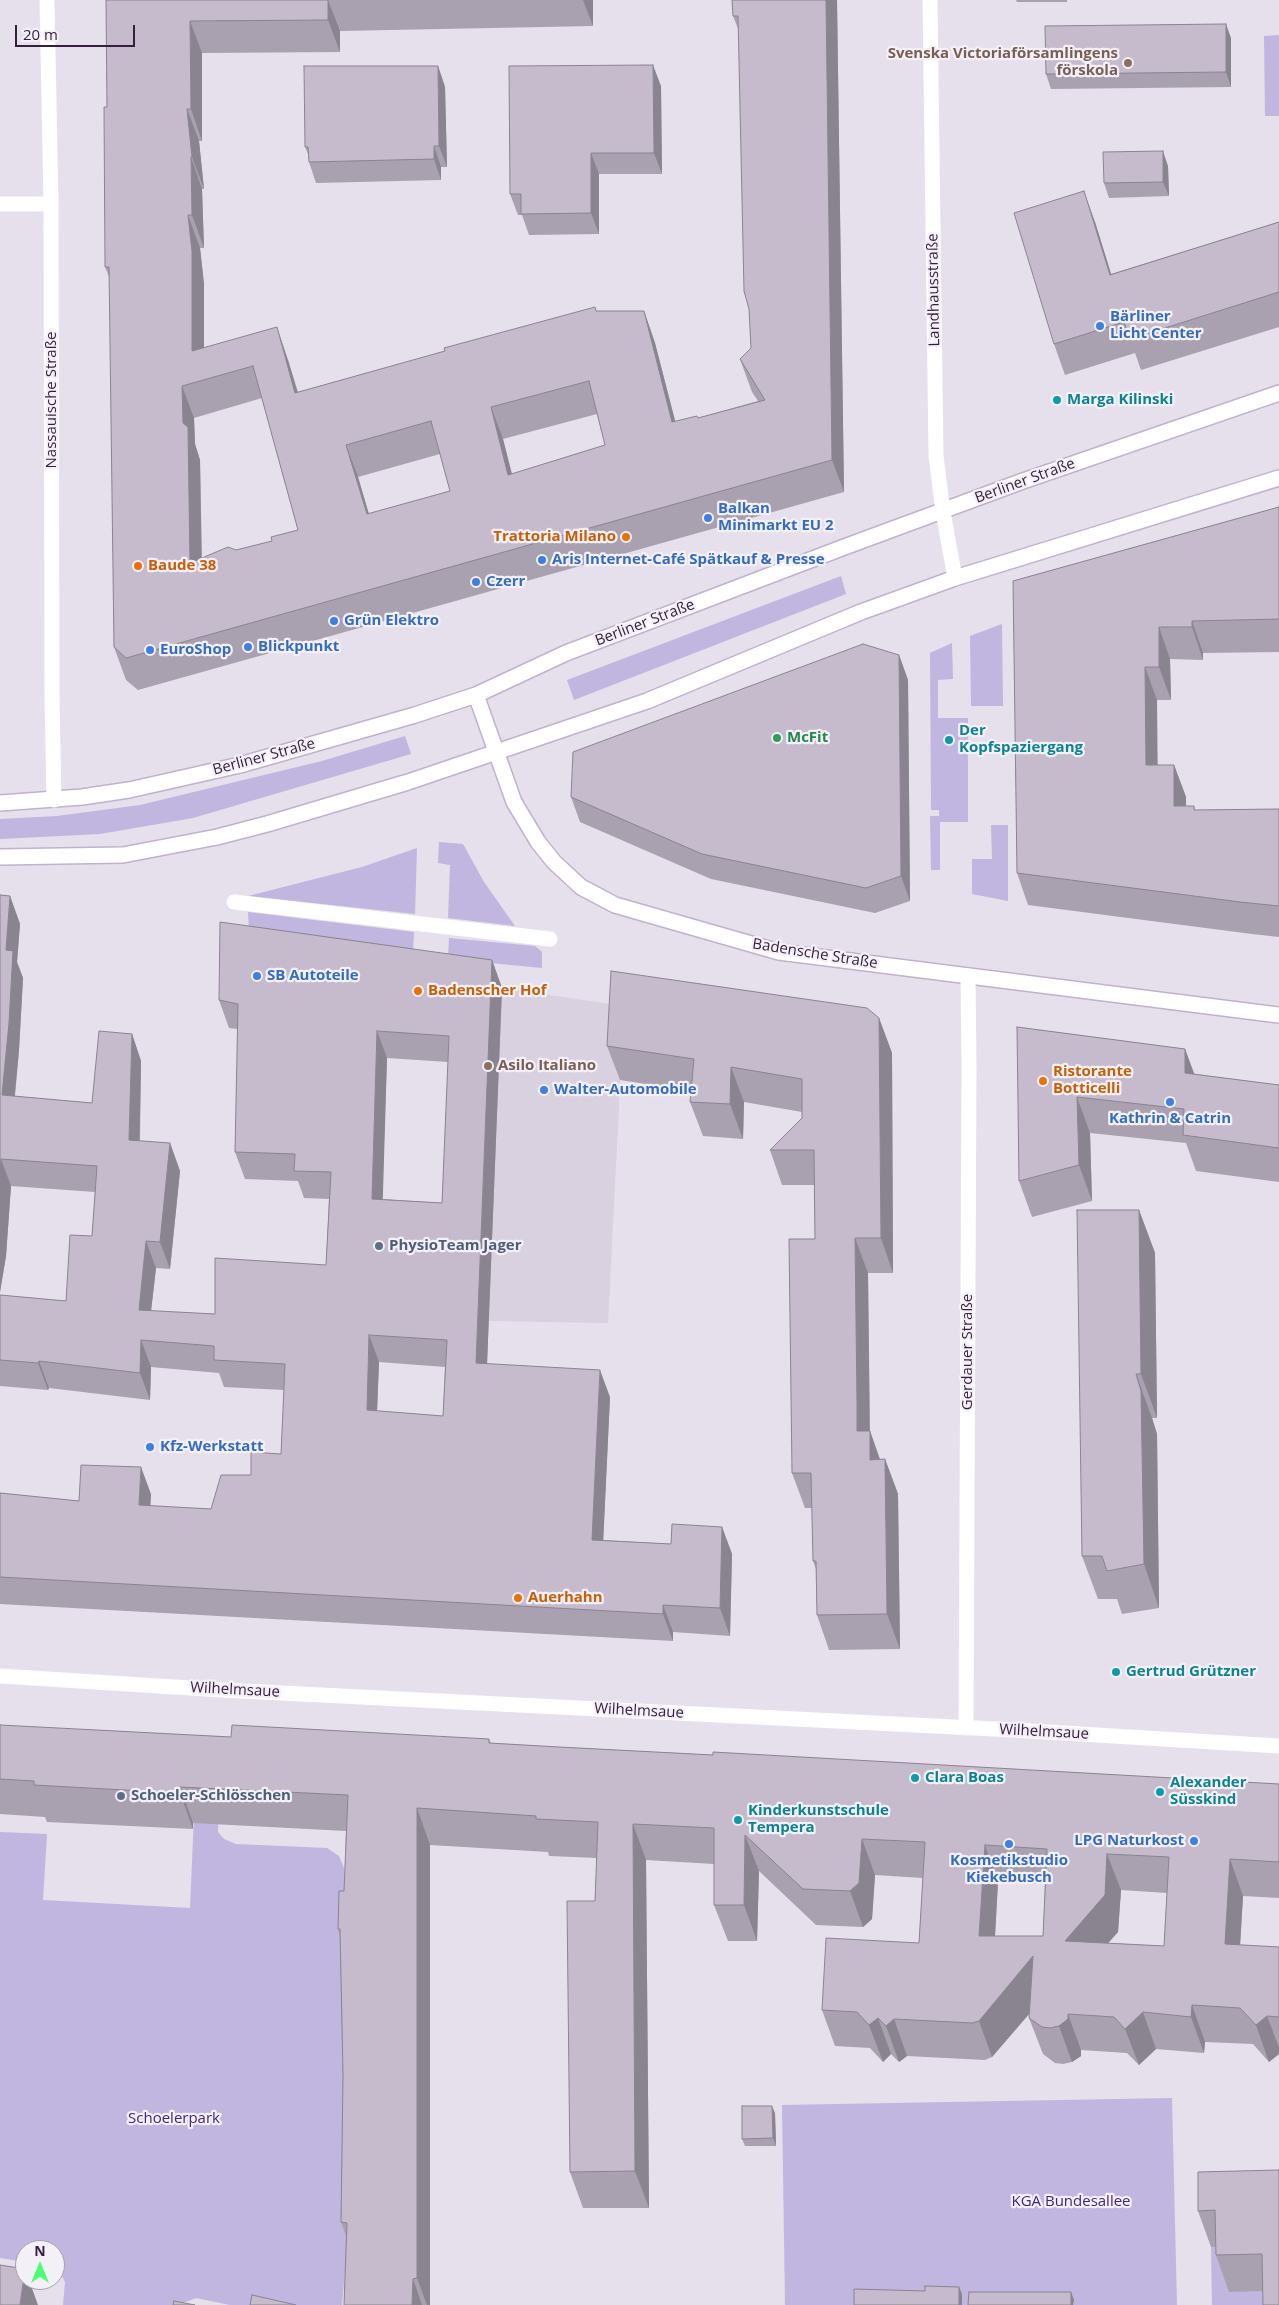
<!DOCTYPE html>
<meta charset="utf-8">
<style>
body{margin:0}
#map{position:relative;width:1279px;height:2305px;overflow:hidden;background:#e6dfec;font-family:"Open Sans",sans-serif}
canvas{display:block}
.north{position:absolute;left:15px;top:2240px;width:50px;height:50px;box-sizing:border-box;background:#f4f0f8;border:1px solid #a89cae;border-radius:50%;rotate:0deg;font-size:14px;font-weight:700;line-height:20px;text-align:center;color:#351e3e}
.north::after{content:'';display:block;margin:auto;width:18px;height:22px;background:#4aff74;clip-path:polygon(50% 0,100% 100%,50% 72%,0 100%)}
.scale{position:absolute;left:15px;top:25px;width:120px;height:22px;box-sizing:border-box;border:2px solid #351e3e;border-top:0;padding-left:6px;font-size:15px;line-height:18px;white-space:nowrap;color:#351e3e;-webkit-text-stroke:4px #f4f0f8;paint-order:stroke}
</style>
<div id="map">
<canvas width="1279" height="2305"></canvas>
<div class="north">N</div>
<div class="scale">20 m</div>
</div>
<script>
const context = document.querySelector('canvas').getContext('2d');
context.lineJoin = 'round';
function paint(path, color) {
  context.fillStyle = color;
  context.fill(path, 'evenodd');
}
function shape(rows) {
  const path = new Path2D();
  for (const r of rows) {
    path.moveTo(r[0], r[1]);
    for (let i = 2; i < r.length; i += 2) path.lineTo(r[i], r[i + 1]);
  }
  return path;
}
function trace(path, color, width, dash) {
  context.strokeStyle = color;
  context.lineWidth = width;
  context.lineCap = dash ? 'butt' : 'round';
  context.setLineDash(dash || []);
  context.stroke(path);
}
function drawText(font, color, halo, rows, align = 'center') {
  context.font = font + ' "Open Sans",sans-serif';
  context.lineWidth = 4.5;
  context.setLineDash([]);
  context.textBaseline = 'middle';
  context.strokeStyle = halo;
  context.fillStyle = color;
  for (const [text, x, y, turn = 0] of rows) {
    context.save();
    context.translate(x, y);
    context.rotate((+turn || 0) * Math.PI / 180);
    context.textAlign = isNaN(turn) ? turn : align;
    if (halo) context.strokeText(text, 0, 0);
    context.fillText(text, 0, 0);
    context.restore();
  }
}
const built = shape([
 [502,988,624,1006,608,1323,488,1321]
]);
const green = shape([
 [1279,35,1279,116,1265,116,1264,36],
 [841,576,846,594,574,700,567,680],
 [1002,624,1003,706,971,706,970,636],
 [952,643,953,679,938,680,938,718,968,718,968,822,940,822,940,870,931,870,930,816,939,816,939,810,931,810,930,653],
 [405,736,411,754,193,818,100,834,0,839,0,819,57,816,140,805,322,761],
 [991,825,1008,825,1008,901,972,894,972,859,992,859],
 [439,842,463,844,484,882,515,926,448,918,450,865,438,863],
 [417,848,415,914,248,896,362,867],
 [248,912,414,932,413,953,249,932],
 [449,938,535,946,542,952,542,968,448,959],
 [196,1770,220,1772,218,1832,224,1839,236,1844,327,1848,339,1856,344,1868,347,2249,342,2305,230,2305,196,2298,178,2305,63,2305,65,2282,60,2272,55,2269,55,2250,25,2250,25,2262,0,2258,0,1832,47,1834,43,1900,190,1908],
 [1172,2098,1177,2305,785,2305,782,2105],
 [1228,2246,1279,2290,1279,2305,1212,2305,1211,2247]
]);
const lane = shape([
 [234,902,550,939]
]);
const street = shape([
 [47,0,51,204,52,698,54,800],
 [930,0,936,456,943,512,955,578],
 [0,204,51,204],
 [0,1676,222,1690,1014,1730,1279,1746],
 [966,1728,969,1066,968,976]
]);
const secondary = shape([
 [476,695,514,802,538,842,554,862,581,887,615,905,779,952,1279,1015],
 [0,803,82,797,129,790,240,765,415,715,476,695,566,653,847,546,1023,481,1279,393],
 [0,857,123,855,217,837,267,824,408,782,647,701,861,612,955,578,1279,478]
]);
const wall = shape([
 [106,0,593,0,593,26,340,31,340,52,202,53,202,141,199,141,204,189,202,189,204,248,200,248,204,284,204,348,288,360,298,392,596,311,644,311,655,343,675,422,698,418,758,401,752,392,740,359,751,348,739,31,733,16,732,0,837,0,844,492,138,690,126,680,114,647,110,279,105,267,107,107],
 [262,398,298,530,272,541,236,550,202,558,200,460,195,444,194,418],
 [597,414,605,445,512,474,503,439],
 [440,454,450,491,369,514,358,477],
 [1016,0,1067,0,1067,2,1017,2],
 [1231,38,1231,87,1051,89,1046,74],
 [438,66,445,87,447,167,441,167,441,180,316,183,309,162,309,156,305,147],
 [661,86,662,174,599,174,599,234,529,235,522,215,518,215,510,194],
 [1168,166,1169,196,1109,198,1104,183],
 [1095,222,1111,274,1279,222,1279,327,1141,370,1135,353,1065,375,1054,344],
 [1279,507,1279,652,1203,653,1203,660,1170,659,1171,700,1157,700,1157,765,1174,765,1186,797,1186,806,1194,806,1195,810,1279,809,1279,937,1252,934,1028,905,1017,873,1013,581],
 [899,655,908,680,910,901,875,913,711,879,580,822,571,797],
 [0,895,10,896,20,924,17,962,23,978,19,1050,15,1096,92,1103,132,1034,141,1061,140,1141,170,1143,180,1171,170,1269,156,1268,151,1311,215,1314,326,1265,329,1199,304,1198,298,1181,245,1179,235,1152,238,1029,229,1028,219,1000,492,960,502,988,487,1364,610,1397,603,1540,671,1544,722,1527,732,1554,730,1636,673,1632,673,1641,0,1604,0,1493,79,1501,151,1494,150,1506,211,1509,251,1475,281,1454,284,1390,224,1387,219,1373,151,1367,150,1400,49,1388,48,1390,0,1386,0,1295,66,1301,92,1236,95,1192,11,1186,6,1256,0,1292],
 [387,1058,448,1062,442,1203,382,1199],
 [379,1362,445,1367,443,1416,377,1411],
 [879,1018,892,1053,893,1273,868,1273,870,1431,880,1459,885,1459,898,1494,900,1649,829,1650,817,1615,816,1569,813,1561,812,1508,805,1508,792,1473,815,1239,814,1185,782,1185,770,1150,802,1118,802,1112,744,1102,743,1139,703,1136,690,1102,691,1091,620,1080,607,1046],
 [1017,1027,1185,1049,1194,1074,1279,1085,1279,1182,1196,1171,1186,1143,1090,1133,1092,1201,1032,1217,1019,1181],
 [1139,1210,1155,1253,1157,1418,1152,1418,1157,1434,1159,1608,1122,1614,1117,1599,1098,1599,1082,1556],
 [0,1724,1,1726,231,1737,489,1739,491,1743,559,1747,1279,1784,1279,1898,1243,1896,1240,1945,1279,1947,1279,2054,1269,2062,1253,2044,1205,2042,1204,2053,1156,2049,1139,2065,1127,2053,1081,2050,1081,2056,1072,2062,1063,2064,1055,2063,1043,2054,1029,2018,1030,2013,992,2057,985,2060,907,2056,899,2062,891,2054,883,2062,870,2048,835,2046,822,2010,919,1943,923,1878,875,1875,872,1919,863,1927,816,1925,759,1871,757,1941,728,1941,714,1905,714,1864,646,1860,649,2208,583,2208,570,2172,595,1901,597,1858,549,1856,548,1852,430,1845,430,2305,344,2305,346,2236,341,2222,343,2075,340,1937,338,1929,344,1891,346,1831,193,1823,193,1829,47,1822,45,1817,0,1814],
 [998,1882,1045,1884,1043,1936,995,1936],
 [1121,1890,1167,1893,1164,1946,1108,1943,1118,1932],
 [775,2113,776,2146,745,2146,742,2139],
 [1279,2170,1263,2291,1229,2292,1216,2255,1216,2247,1211,2247,1198,2211]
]);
const shadedWall = shape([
 [328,0,340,31,340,52,328,20],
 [583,0,593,0,593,26],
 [826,0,837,0,844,492,832,460],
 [190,21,202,53,202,141,191,109],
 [1226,24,1231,38,1231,87,1226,72],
 [653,65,661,86,662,174,654,153],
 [438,66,445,87,447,167,439,146],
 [187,109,199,141,204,189,192,157],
 [434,146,441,167,441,180,434,159],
 [1163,151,1168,166,1169,196,1163,182],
 [591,153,599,174,599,234,591,213],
 [191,157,202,189,204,248,192,215],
 [1084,191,1095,222,1121,306,1110,275],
 [188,215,200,248,204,284,204,380,192,351],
 [644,311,655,343,684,455,672,422],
 [277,327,288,360,307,425,295,393],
 [182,386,194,418,195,444,200,460,202,595,190,563,183,423],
 [491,407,503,439,520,507,508,475],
 [346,445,358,477,378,546,367,514],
 [1192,621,1203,653,1203,660,1192,627],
 [1159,627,1170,659,1171,700,1159,667],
 [899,655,908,680,910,901,901,876],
 [1145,667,1157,700,1158,797,1146,765],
 [1174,765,1186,797,1186,838,1174,806],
 [10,896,20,924,17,962,23,978,19,1050,12,1123,2,1095,6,950],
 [492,960,502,988,486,1390,476,1363],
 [879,1018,892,1053,893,1273,881,1238],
 [377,1031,387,1058,382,1226,372,1199],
 [132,1034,141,1061,139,1168,129,1140],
 [1185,1049,1198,1084,1185,1073],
 [731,1067,744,1102,743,1139,730,1104],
 [1077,1097,1090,1133,1092,1201,1079,1165],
 [170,1143,180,1171,170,1269,160,1242],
 [1,1159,11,1186,6,1256,0,1292,0,1170],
 [1139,1210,1155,1253,1157,1418,1141,1374],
 [855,1238,868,1273,870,1466,857,1431],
 [146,1241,156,1268,148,1337,139,1310],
 [369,1335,379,1362,376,1438,367,1410],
 [141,1340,151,1367,150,1400,140,1373],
 [39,1361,49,1388,48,1390,38,1363],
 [600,1370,610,1397,602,1567,592,1540],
 [1136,1374,1152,1418,1157,1434,1159,1608,1144,1564],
 [870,1431,882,1466,870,1460],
 [885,1459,898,1494,900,1649,887,1614],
 [141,1467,151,1494,149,1533,139,1505],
 [722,1527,732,1554,730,1636,720,1608],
 [663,1605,673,1632,673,1641,663,1614],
 [180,1787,193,1823,193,1829,180,1793],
 [417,1808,430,1845,430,2305,427,2305,417,2278],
 [633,1824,646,1860,649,2208,635,2171],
 [745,1835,759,1871,757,1941,744,1905],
 [862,1839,875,1875,872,1919,863,1927,850,1891],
 [985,1845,998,1882,993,1972,979,1936],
 [1107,1854,1121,1890,1118,1932,1078,1977,1065,1941],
 [1230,1859,1243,1896,1238,1980,1225,1944],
 [1033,1956,1047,1993,992,2057,979,2021],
 [1192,2005,1205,2042,1204,2053,1191,2017],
 [1143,2012,1156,2049,1139,2065,1125,2029],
 [1068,2014,1081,2050,1081,2056,1072,2062,1059,2026],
 [1267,2016,1279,2048,1279,2054,1269,2062,1256,2025],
 [878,2018,891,2054,883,2062,869,2025],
 [894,2019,907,2056,899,2062,886,2026],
 [772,2106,775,2113,776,2146,773,2138],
 [25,2271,25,2280,29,2280,38,2305,20,2305],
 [413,2279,422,2305,412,2305],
 [959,2287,962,2294,962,2305,959,2305],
 [1071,2292,1074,2300,1073,2305,1071,2305]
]);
const building = shape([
 [106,0,328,0,328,20,190,21,191,109,187,109,192,157,191,157,192,215,188,215,192,251,192,351,277,327,295,393,445,351,444,348,595,307,596,311,644,311,672,422,697,416,698,418,765,400,740,359,751,348,749,309,744,291,738,16,733,16,732,0,826,0,832,460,126,658,114,647,109,267,105,267,104,107,107,107,106,0],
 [253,366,298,530,271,537,272,541,236,550,228,547,190,563,188,427,183,423,182,386,253,366],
 [589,381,605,445,508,475,491,407,589,381],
 [431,421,450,491,367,514,346,445,431,421],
 [1226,24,1226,72,1046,74,1045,26,1226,24],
 [653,65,654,153,591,153,591,213,521,214,521,194,510,194,509,66,653,65],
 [304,66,438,66,439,146,434,146,434,159,309,162,308,147,305,147,304,66],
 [1163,151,1163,182,1104,183,1103,152,1163,151],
 [1084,191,1110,275,1279,222,1279,292,1130,339,1124,322,1054,344,1014,213,1084,191],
 [1279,507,1279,619,1192,621,1192,627,1159,627,1159,667,1145,667,1146,765,1174,765,1174,806,1194,806,1194,810,1279,809,1279,906,1240,902,1017,873,1013,581,1279,507],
 [863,644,899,655,901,876,866,888,702,854,571,797,573,752,863,644],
 [0,895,10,896,6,950,13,951,9,1023,2,1095,92,1103,99,1031,132,1034,129,1140,170,1143,160,1242,146,1241,139,1310,215,1314,215,1258,326,1265,331,1172,294,1171,295,1154,235,1152,238,1004,219,1000,220,922,492,960,476,1363,600,1370,592,1540,671,1544,672,1524,722,1527,720,1608,663,1605,663,1614,0,1577,0,1493,79,1501,81,1465,141,1467,139,1505,211,1509,221,1475,251,1475,251,1452,281,1454,285,1364,214,1360,214,1346,141,1340,140,1373,39,1361,38,1363,0,1360,0,1295,66,1301,70,1235,92,1236,97,1166,1,1159,0,1170,0,895],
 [377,1031,449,1036,442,1203,372,1199,377,1031],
 [369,1335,447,1340,443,1416,367,1410,369,1335],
 [611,971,867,1008,879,1018,881,1238,855,1238,857,1401,857,1431,870,1431,870,1460,885,1459,887,1614,817,1615,816,1561,813,1561,811,1473,792,1473,789,1239,815,1239,814,1150,770,1150,802,1118,802,1079,731,1067,730,1104,690,1102,694,1059,607,1046,611,971],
 [1017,1027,1185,1049,1185,1073,1279,1085,1279,1148,1183,1135,1184,1109,1077,1097,1079,1165,1019,1181,1017,1027],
 [1077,1210,1139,1210,1141,1374,1136,1374,1141,1391,1144,1564,1107,1571,1102,1556,1082,1556,1077,1210],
 [0,1725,231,1737,232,1725,489,1739,489,1743,559,1747,713,1755,713,1752,1279,1784,1279,1862,1230,1859,1225,1944,1279,1947,1279,2017,1267,2016,1256,2025,1240,2008,1192,2005,1191,2017,1143,2012,1125,2029,1114,2017,1068,2014,1068,2019,1059,2026,1050,2028,1042,2027,1029,2018,1033,1956,979,2021,972,2023,894,2019,886,2026,878,2018,869,2025,857,2012,822,2010,826,1938,919,1943,925,1842,862,1839,859,1883,850,1891,803,1889,745,1835,744,1905,714,1905,714,1828,633,1824,635,2171,570,2172,567,1901,595,1901,598,1822,536,1819,536,1816,417,1808,417,2278,413,2279,412,2305,344,2305,347,2223,341,2222,343,2075,340,1929,338,1929,339,1891,344,1891,348,1795,180,1787,180,1793,34,1785,34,1781,0,1779,0,1725],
 [985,1845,1047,1849,1043,1936,979,1936,985,1845],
 [1107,1854,1169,1857,1164,1946,1065,1941,1105,1895,1107,1854],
 [742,2106,772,2106,773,2138,742,2139,742,2106],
 [1279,2170,1279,2305,1263,2305,1262,2254,1216,2255,1215,2210,1198,2211,1198,2172,1279,2170],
 [0,2265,25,2269,20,2305,0,2305,0,2265],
 [925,2286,959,2287,959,2305,854,2305,854,2289,925,2291,925,2286],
 [969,2292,1071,2292,1071,2305,968,2305,969,2292],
 [252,2295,296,2305,250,2305,252,2295],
 [174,2301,195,2305,173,2305,174,2301]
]);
const markers = [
 [1128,63,5,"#8d6e63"],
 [1100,326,5,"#3f7fe0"],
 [1057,400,5,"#0f9aa8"],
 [708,518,5,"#3f7fe0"],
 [626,537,5,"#e8710a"],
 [542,560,5,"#3f7fe0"],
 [138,566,5,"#e8710a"],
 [476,582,5,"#3f7fe0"],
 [334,621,5,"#3f7fe0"],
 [248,647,5,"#3f7fe0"],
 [150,650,5,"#3f7fe0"],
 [777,738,5,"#2e9e5b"],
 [949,740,5,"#0f9aa8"],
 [257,976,5,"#3f7fe0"],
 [418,991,5,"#e8710a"],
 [488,1066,5,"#8d6e63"],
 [1043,1081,5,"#e8710a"],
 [544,1090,5,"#3f7fe0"],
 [1170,1102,5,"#3f7fe0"],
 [379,1246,5,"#5c6f8a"],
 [150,1447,5,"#3f7fe0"],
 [518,1598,5,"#e8710a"],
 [1116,1672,5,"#0f9aa8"],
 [915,1778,5,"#0f9aa8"],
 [1160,1792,5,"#0f9aa8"],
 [121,1796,5,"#5c6f8a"],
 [738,1820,5,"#0f9aa8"],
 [1194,1841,5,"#3f7fe0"],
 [1009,1844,5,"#3f7fe0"]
];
const educationNames = [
 ["Svenska Victoriaförsamlingens",1118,54],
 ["förskola",1118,71],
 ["Asilo Italiano",498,1066,"left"]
];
const streetNames = [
 ["Landhausstraße",934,290,-91],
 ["Nassauische Straße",52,400,-90],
 ["Berliner Straße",1025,481,-20],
 ["Berliner Straße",645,623,-21],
 ["Berliner Straße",264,757,-15],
 ["Badensche Straße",815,954,9],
 ["Gerdauer Straße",968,1352,-90],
 ["Wilhelmsaue",235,1690,3],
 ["Wilhelmsaue",639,1711,3],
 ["Wilhelmsaue",1044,1732,3]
];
const shopNames = [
 ["Bärliner",1110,317],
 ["Licht Center",1110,334],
 ["Balkan",718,509],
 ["Minimarkt EU 2",718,526],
 ["Aris Internet-Café Spätkauf & Presse",552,560],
 ["Czerr",486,582],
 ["Grün Elektro",344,621],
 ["Blickpunkt",258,647],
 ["EuroShop",160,650],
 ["SB Autoteile",267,976],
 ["Walter-Automobile",554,1090],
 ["Kathrin & Catrin",1170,1119,"center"],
 ["Kfz-Werkstatt",160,1447],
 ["LPG Naturkost",1184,1841,"right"],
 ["Kosmetikstudio",1009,1861,"center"],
 ["Kiekebusch",1009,1878,"center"]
];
const cultureNames = [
 ["Marga Kilinski",1067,400],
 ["Der",959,731],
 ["Kopfspaziergang",959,748],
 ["Gertrud Grützner",1126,1672],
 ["Clara Boas",925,1778],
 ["Alexander",1170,1783],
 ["Süsskind",1170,1800],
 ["Kinderkunstschule",748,1811],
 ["Tempera",748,1828]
];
const foodNames = [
 ["Trattoria Milano",616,537,"right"],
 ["Baude 38",148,566],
 ["Badenscher Hof",428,991],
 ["Ristorante",1053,1072],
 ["Botticelli",1053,1089],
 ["Auerhahn",528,1598]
];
const leisureNames = [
 ["McFit",787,738]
];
const serviceNames = [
 ["PhysioTeam Jager",389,1246],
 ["Schoeler-Schlösschen",131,1796]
];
const parkNames = [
 ["Schoelerpark",174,2119],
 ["KGA Bundesallee",1071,2202]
];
paint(built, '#d9d0e0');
paint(green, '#c0b6e0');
trace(secondary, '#c2b1cd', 18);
trace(lane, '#fff', 15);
trace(street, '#fff', 15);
trace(secondary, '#fff', 15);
paint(wall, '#a9a1b0');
paint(shadedWall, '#8a8390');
paint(building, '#c5bbcd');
trace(building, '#8a8390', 1);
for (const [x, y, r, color] of markers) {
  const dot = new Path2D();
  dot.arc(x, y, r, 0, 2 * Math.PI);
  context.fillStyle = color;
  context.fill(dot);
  trace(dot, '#f4f0f8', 2);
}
drawText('bold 15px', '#785e54', '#f4f0f8', educationNames, 'right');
drawText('15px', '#351e3e', '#f4f0f8', streetNames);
drawText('bold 15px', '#366cbe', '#f4f0f8', shopNames, 'left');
drawText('bold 15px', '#0d838f', '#f4f0f8', cultureNames, 'left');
drawText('bold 15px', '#c56008', '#f4f0f8', foodNames, 'left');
drawText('bold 15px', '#27864d', '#f4f0f8', leisureNames, 'left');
drawText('bold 15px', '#4e5e75', '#f4f0f8', serviceNames, 'left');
drawText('15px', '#442579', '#f4f0f8', parkNames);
</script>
